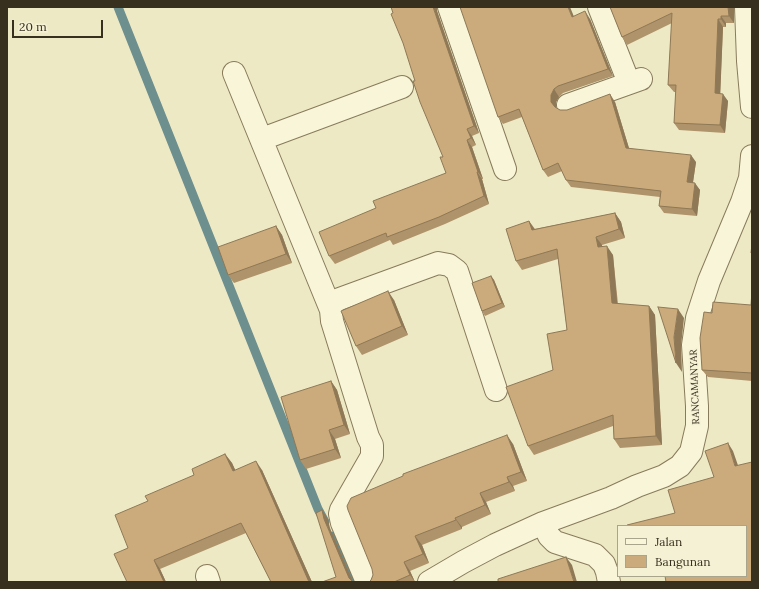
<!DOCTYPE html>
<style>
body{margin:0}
#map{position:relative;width:759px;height:589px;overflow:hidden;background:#eee9c5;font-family:Lora,serif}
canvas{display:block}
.frame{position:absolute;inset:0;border:8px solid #38301f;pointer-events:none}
.legend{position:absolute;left:617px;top:525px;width:130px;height:52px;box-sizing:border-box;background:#f5f1d4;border:1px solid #a9a48c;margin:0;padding:5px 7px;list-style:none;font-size:12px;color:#38301f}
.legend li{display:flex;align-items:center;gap:8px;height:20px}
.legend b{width:20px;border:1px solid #a9a48c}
.scale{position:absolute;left:12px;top:20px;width:91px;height:18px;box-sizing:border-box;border:2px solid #38301f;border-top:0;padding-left:5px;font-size:12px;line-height:14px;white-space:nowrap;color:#38301f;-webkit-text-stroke:3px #f5f1d4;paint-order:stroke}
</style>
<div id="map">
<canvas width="759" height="589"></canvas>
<div class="frame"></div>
<ul class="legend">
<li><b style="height:5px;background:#f8f5d8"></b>Jalan</li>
<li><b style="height:11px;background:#cbab7b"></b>Bangunan</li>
</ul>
<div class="scale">20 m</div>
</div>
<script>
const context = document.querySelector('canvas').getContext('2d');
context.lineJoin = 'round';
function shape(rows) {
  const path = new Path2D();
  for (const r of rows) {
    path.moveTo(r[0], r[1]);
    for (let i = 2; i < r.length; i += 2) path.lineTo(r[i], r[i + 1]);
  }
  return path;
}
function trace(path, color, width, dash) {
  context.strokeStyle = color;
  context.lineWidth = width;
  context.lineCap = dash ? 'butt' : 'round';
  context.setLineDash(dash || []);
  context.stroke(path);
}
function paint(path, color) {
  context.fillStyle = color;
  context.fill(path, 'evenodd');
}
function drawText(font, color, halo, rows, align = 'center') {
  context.font = font + ' Lora,serif';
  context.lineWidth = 3;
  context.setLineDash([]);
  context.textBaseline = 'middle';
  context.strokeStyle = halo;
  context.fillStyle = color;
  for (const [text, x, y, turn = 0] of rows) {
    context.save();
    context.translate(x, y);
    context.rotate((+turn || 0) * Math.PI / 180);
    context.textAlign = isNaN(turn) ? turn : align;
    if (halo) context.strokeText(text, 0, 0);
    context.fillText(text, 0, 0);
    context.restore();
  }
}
const stream = shape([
 [118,7,318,509,325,522],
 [333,536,346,561,355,582]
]);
const street = shape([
 [449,7,505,169],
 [599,7,629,83],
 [746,7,748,61,752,107],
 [234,73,331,310],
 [568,105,641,79],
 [262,139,402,87],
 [543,523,549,536,555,542,595,555,604,564,607,572,609,582],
 [207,576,209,582],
 [367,582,342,523,340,514,341,510,372,456,372,445,368,437,332,321,331,310,334,301,438,263,449,265,457,271,496,390],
 [429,582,463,562,495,545,543,523,611,498,637,486,664,476,680,466,691,452,697,426,697,406,693,345,697,318,709,281,742,202,750,178,752,156]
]);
const wall = shape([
 [610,7,734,7,734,23,726,23,726,27,723,27,720,94,728,101,725,133,679,130,674,123,676,92,674,92,668,85,672,23,627,45,622,37],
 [437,11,479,133,472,136,476,145,472,147,483,179,482,179,489,204,445,224,393,245,390,240,335,264,329,256,376,208,446,173,443,157,415,81],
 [574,16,590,19,613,76,563,93,559,97,556,102,556,108,560,110,567,110,615,102,629,148,696,162,693,182,700,190,697,216,664,213,659,206,660,197,571,187,566,180,562,171,548,177,543,170,522,117,503,124,498,117],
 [615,213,621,222,625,238,602,245,602,247,613,255,618,304,649,306,655,315,662,445,620,448,614,439,613,426,534,455,528,446,567,330,558,259,522,270,516,261,529,221,535,229],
 [276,226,282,235,292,263,234,283,228,275],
 [491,276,494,280,505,307,485,316,482,311],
 [752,291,752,381,708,377,702,370,712,313,751,305],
 [394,300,408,335,362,355,356,346],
 [331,381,337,390,350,434,335,439,341,458,306,469,300,460],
 [513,444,527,481,513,486,515,491,486,502,491,514,462,527,462,529,422,545,429,563,410,571,415,582,369,582,371,580,373,575],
 [225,454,232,463,235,470,262,470,312,582,271,582,246,533,160,569,166,582,127,582,128,548,148,501,194,475]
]);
const shadedWall = shape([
 [433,7,437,7,437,11,479,133,474,126],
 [568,7,570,7,577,24,572,17],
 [728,7,734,7,734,23,729,16],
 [585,11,590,19,613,76,608,69],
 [721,16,726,23,726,27,721,19],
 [718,19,723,27,720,101,715,93],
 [554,89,559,97,556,102,556,110,551,102,551,95],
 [610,94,615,102,631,155,626,148],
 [723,94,728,101,725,133,720,125],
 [467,129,472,136,476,145,471,138],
 [467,140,472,147,483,179,478,172],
 [691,155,696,162,692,189,687,182],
 [477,172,482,179,489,204,484,196],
 [695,183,700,190,697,216,692,209],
 [615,213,621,222,625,238,619,229],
 [529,221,535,230,532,230],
 [276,226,282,235,292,263,286,254],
 [596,237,602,245,604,256,598,247],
 [607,246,613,255,618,312,612,303],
 [491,276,494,280,505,307,502,303],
 [388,291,394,300,408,335,402,326],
 [649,306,655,315,662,445,656,436],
 [678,309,684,318,681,346,682,372,676,363,674,337],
 [331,381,337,390,350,434,344,425],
 [329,430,335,439,341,458,335,449],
 [507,435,513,444,527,481,521,472],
 [728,443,733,451,741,474,735,466],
 [225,454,232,463,240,480,233,471],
 [256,461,262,470,312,582,309,582],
 [507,477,513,486,515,491,509,482],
 [480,493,486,502,491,514,485,505],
 [322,510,328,519,330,528,353,582,352,582,349,578,324,519],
 [455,518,462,527,462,529,456,520],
 [415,536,422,545,429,563,423,554],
 [566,557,572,565,577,582,574,582],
 [154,560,160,569,166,582,164,582],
 [404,562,410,571,415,582,410,575]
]);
const building = shape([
 [391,7,433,7,474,126,467,129,471,138,467,140,478,172,477,172,484,196,439,217,387,237,386,233,329,256,319,232,376,208,373,201,446,173,440,157,443,157,420,102,413,81,415,81,403,43,391,14,393,13,391,7],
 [460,7,568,7,572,17,585,11,608,69,558,86,554,89,551,95,551,102,555,107,560,110,567,110,610,94,626,148,691,155,687,182,695,183,692,209,659,206,661,191,566,180,558,163,543,170,519,109,498,117,460,7],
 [610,7,728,7,729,16,721,16,721,19,718,19,715,93,723,94,720,125,674,123,676,85,668,85,672,13,622,37,610,7],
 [615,213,619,229,596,237,598,247,607,246,612,303,649,306,656,436,614,439,613,415,528,446,506,387,553,370,547,334,567,330,557,249,516,261,506,229,529,221,532,230,615,213],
 [276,226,286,254,228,275,218,247,276,226],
 [752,244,752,253,751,253,752,244],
 [491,276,502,303,482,311,472,283,491,276],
 [388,291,402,326,356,346,341,311,388,291],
 [752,291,752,373,702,370,700,338,704,312,712,313,713,302,751,305,752,291],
 [658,307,678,309,674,337,676,363,658,307],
 [331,381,344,425,329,430,335,449,300,460,281,397,331,381],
 [507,435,521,472,507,477,509,482,480,493,485,505,455,518,456,520,415,536,423,554,404,562,410,575,394,582,369,582,371,580,373,575,372,569,348,510,347,506,351,498,403,476,403,474,507,435],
 [728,443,735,466,752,462,752,582,666,582,665,576,746,576,746,526,627,526,627,525,675,513,668,490,714,477,705,451,728,443],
 [225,454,233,471,256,461,309,582,271,582,241,523,154,560,164,582,127,582,114,554,128,548,115,515,148,501,145,496,194,475,192,469,225,454],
 [322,510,324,519,349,578,353,582,322,582,336,577,316,513,322,510],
 [566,557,574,582,498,582,498,579,566,557]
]);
const streetNames = [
 ["RANCAMANYAR",695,387,-92]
];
trace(stream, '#6d8f8d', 9);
trace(street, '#887b5b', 24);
trace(street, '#f8f5d8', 22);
paint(wall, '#af936a');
paint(shadedWall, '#8e7856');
paint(building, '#cbab7b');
trace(building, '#8e7856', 1);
drawText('10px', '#38301f', '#f5f1d4', streetNames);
</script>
